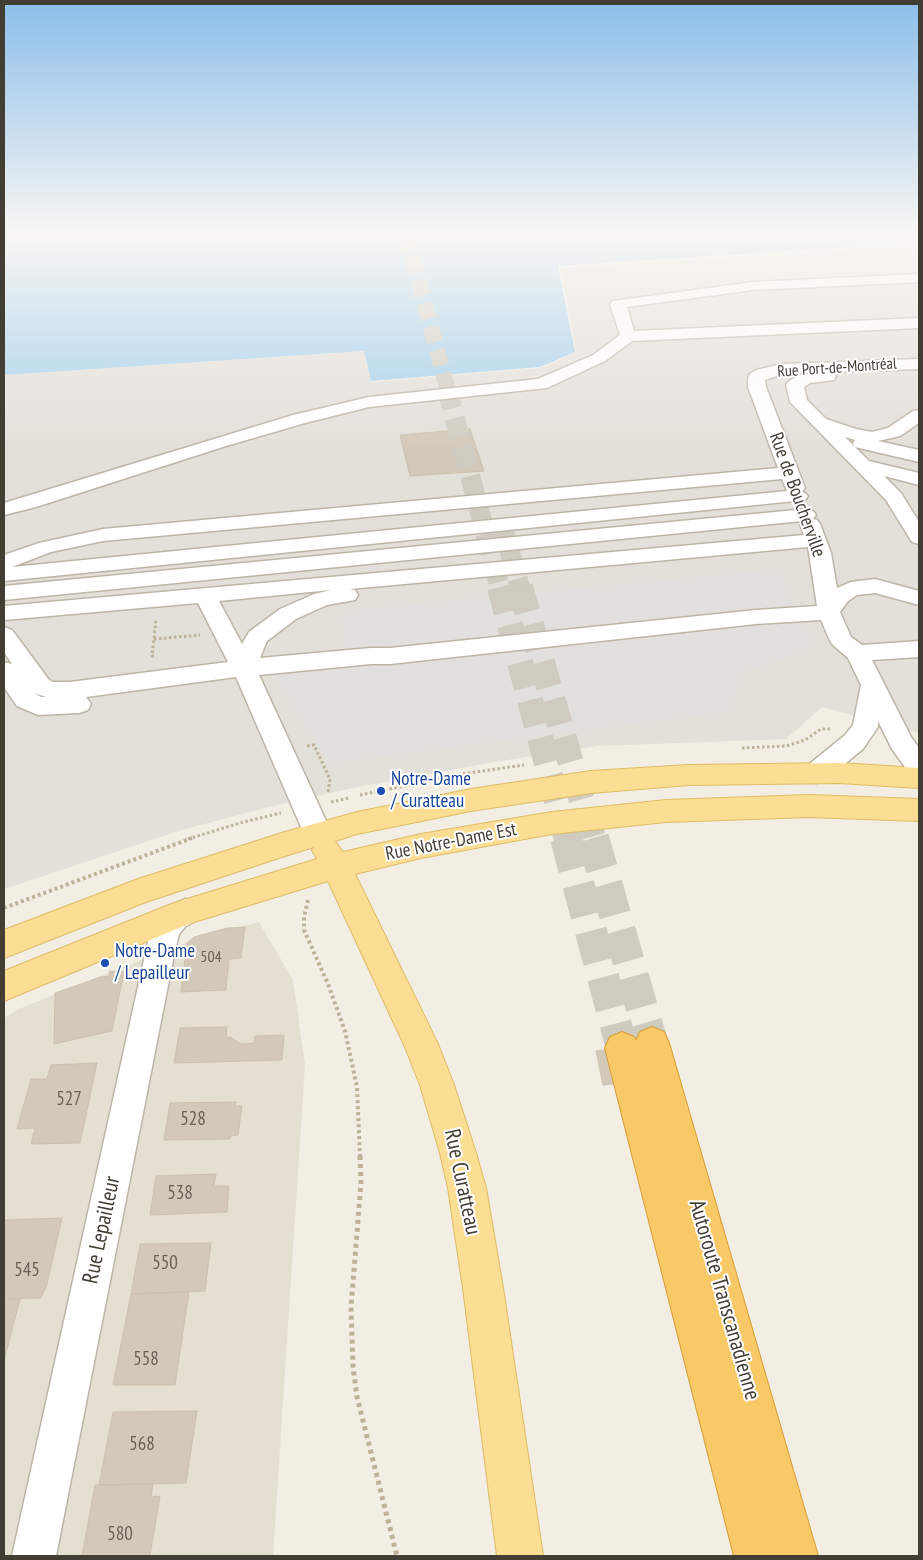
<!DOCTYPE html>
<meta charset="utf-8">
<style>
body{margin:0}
#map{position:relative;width:923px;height:1560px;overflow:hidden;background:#f2eee4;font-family:"PT Sans Narrow",sans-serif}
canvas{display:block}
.frame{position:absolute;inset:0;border:5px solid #433e34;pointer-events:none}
</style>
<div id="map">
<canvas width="923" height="1560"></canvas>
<div class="frame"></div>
</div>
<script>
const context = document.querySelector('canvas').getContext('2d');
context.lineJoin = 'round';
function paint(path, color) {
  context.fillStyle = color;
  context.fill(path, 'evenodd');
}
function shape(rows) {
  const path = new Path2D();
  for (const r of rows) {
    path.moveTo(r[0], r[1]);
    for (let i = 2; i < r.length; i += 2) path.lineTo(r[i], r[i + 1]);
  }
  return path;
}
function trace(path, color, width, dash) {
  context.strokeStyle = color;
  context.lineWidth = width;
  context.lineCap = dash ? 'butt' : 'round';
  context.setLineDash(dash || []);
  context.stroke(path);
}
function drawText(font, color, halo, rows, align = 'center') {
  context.font = font + ' "PT Sans Narrow",sans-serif';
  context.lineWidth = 4;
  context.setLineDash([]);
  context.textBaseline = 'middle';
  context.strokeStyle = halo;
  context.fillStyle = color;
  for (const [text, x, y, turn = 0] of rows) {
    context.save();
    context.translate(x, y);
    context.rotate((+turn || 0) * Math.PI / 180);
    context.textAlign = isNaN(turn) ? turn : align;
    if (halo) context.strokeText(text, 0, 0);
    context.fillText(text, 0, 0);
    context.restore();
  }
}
const residential = shape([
 [259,922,293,980,305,1065,273,1556,4,1556,4,1018,19,1009,123,967,204,936]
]);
const industrial = shape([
 [919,244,919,733,822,707,786,739,598,746,488,763,348,789,269,807,178,831,4,889,4,375,364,351,371,382,541,368,576,352,561,268]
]);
const parking = shape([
 [779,569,815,647,740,674,733,711,329,763,274,676,346,666,342,611]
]);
const water = shape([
 [4,234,919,234,919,243,558,266,575,352,540,367,371,381,364,351,4,375]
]);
const building = shape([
 [470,429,484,471,410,476,400,435,470,429],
 [245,927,241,958,229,959,226,990,181,992,187,943,194,937,227,928,245,927],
 [110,971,124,972,112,1031,54,1044,55,993,101,977,109,976,110,971],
 [227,1027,226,1037,231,1037,240,1044,254,1043,255,1036,284,1035,282,1060,174,1063,180,1028,227,1027],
 [614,1049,622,1083,603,1085,596,1051,614,1049],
 [97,1063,80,1143,31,1144,35,1128,17,1129,31,1079,47,1079,51,1065,97,1063],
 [236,1102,235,1106,242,1106,238,1135,231,1136,230,1139,164,1140,170,1103,236,1102],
 [216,1174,214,1186,229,1186,227,1212,150,1215,156,1176,216,1174],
 [62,1218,47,1284,41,1298,4,1299,4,1220,62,1218],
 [211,1243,205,1291,131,1294,140,1244,211,1243],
 [189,1292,175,1385,113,1385,131,1294,189,1292],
 [4,1299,20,1299,5,1357,4,1357,4,1299],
 [197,1411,186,1483,99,1485,113,1412,197,1411],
 [153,1484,151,1497,160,1496,150,1556,82,1556,95,1485,153,1484]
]);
const highwayTunnelFar3 = shape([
 [406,234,448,391]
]);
const highwayTunnelFar2 = shape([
 [447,389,500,588],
 [501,521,520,588]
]);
const highwayTunnelFar1 = shape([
 [500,587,567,839],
 [520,587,593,839]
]);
const highwayTunnel = shape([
 [566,838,622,1048],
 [593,838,652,1043]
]);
const pathFar2 = shape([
 [154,639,200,635],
 [154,656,152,656,156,620],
 [307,746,314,745,330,779,328,793],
 [742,748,786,746,805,740,821,729,830,729],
 [360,795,462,774,524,765],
 [331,802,349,798],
 [188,839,240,823,281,813]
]);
const pathFar1 = shape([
 [308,900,304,917,304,930,328,984,345,1031,357,1087,360,1157],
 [4,908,192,838]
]);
const path = shape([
 [360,1156,361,1183,351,1307,353,1367,357,1397,397,1556]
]);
const minor = shape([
 [919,274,919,282,753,290,627,307,634,331,919,318,919,328,632,341,605,361,547,388,369,407,305,423,226,446,36,507,4,515,4,503,293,415,369,397,538,379,593,355,620,335,610,304,613,301,753,282,919,274],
 [919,359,919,369,833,372,836,376,834,380,810,383,804,387,807,400,826,419,856,429,872,432,888,428,913,411,919,410,919,423,900,436,878,441,919,450,919,462,855,447,853,443,855,440,845,437,869,461,919,473,919,485,884,476,901,493,919,522,919,544,912,542,886,500,790,402,786,385,789,381,800,375,814,373,783,374,765,380,766,387,805,488,802,491,808,496,805,500,4,581,4,555,39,543,103,529,778,468,748,387,748,378,750,374,756,370,783,364,919,359],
 [782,479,787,491,12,567,51,552,103,541,782,479],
 [806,509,813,511,816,515,813,519,817,520,820,524,831,553,837,588,851,582,875,579,919,591,919,605,875,593,857,595,848,601,840,612,851,637,862,645,919,641,919,657,872,660,911,737,919,748,919,777,910,774,892,749,878,721,878,727,863,749,825,780,816,783,807,780,803,773,807,766,845,735,853,725,861,685,848,658,834,646,830,641,821,620,756,624,390,664,371,664,259,675,332,834,328,842,318,845,308,842,304,834,236,677,86,697,91,704,88,710,79,713,38,715,17,706,4,687,4,662,12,664,4,652,4,627,12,630,49,680,53,682,70,682,228,662,198,603,4,620,4,606,804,535,800,524,802,521,4,600,4,586,806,509],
 [808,547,817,606,756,610,390,648,371,648,260,658,267,641,296,619,327,605,355,600,358,595,355,590,350,589,808,547],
 [331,590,314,594,280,609,249,632,242,644,219,601,331,590],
 [34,693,46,697,41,697,34,693],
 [185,899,195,903,200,912,195,921,186,926,179,934,173,960,56,1556,12,1556,151,928,156,919,166,908,185,899]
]);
const major = shape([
 [839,763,919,768,919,788,839,783,689,785,591,793,471,811,357,834,335,841,343,852,421,834,552,812,666,800,809,795,919,799,919,821,809,817,666,822,552,834,421,858,355,874,438,1044,454,1085,476,1153,486,1188,503,1288,543,1556,497,1556,463,1288,448,1188,440,1153,420,1085,405,1047,328,881,191,923,4,1001,4,971,174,903,317,859,312,850,314,847,285,856,146,902,4,958,4,930,138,879,285,832,357,812,471,789,591,771,689,765,839,763]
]);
const highway = shape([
 [652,1027,664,1032,669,1043,818,1556,734,1556,605,1048,610,1037,622,1032,634,1037,636,1041,640,1032,652,1027]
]);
const markers = [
 [381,791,5,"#1a4fb4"],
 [105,963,5,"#1a4fb4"]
];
const farStreetnames = [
 ["Rue Port-de-Montréal",837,368,-4]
];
const numberNames = [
 ["504",211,957]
];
const streetNames = [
 ["Rue de Boucherville",797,495,70],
 ["Rue Notre-Dame Est",451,842,-11]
];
const transitNames = [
 ["Notre-Dame",391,780],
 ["/ Curatteau",391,802],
 ["Notre-Dame",115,952],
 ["/ Lepailleur",115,974]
];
const nearNumbernames = [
 ["527",69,1100],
 ["528",193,1120],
 ["538",180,1194],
 ["550",165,1264],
 ["545",27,1271],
 ["558",146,1360],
 ["568",142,1445],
 ["580",120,1535]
];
const nearStreetnames = [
 ["Rue Curatteau",462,1182,78],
 ["Rue Lepailleur",102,1230,-78],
 ["Autoroute Transcanadienne",724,1300,74]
];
paint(residential, '#e5dfd2');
paint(industrial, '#e3dfd9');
paint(parking, '#e2e0dc');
paint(water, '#a1ceed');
paint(building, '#d3c9ba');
trace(building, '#cdc1ad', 1);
trace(highwayTunnelFar3, '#cfcbc1', 16, [16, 8]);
trace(highwayTunnelFar2, '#cfcbc1', 20, [20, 10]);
trace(highwayTunnelFar1, '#cfcbc1', 26, [26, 13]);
trace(highwayTunnel, '#cfcbc1', 32, [32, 16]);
trace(minor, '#bdb5a7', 3);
trace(major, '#dfbb64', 2);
trace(highway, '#d89e38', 2);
trace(pathFar2, '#beb199', 3, [2.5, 2.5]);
trace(pathFar1, '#beb199', 4, [3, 3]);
trace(path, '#beb199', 5, [4, 4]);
paint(minor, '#fff');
paint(major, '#fbde94');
paint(highway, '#f9c967');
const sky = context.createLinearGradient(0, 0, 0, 452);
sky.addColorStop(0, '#8bbeea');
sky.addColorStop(0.52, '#f9f7f3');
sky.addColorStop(1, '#f9f7f300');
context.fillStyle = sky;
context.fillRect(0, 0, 923, 452);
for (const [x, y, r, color] of markers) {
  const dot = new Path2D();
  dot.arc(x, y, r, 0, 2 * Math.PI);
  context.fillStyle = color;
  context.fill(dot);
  trace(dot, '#fff', 2);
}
drawText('16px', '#433e34', '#fff', farStreetnames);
drawText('16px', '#676156', null, numberNames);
drawText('19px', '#433e34', '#fff', streetNames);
drawText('19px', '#164399', '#fff', transitNames, 'left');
drawText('19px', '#676156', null, nearNumbernames);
drawText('22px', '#433e34', '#fff', nearStreetnames);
</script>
